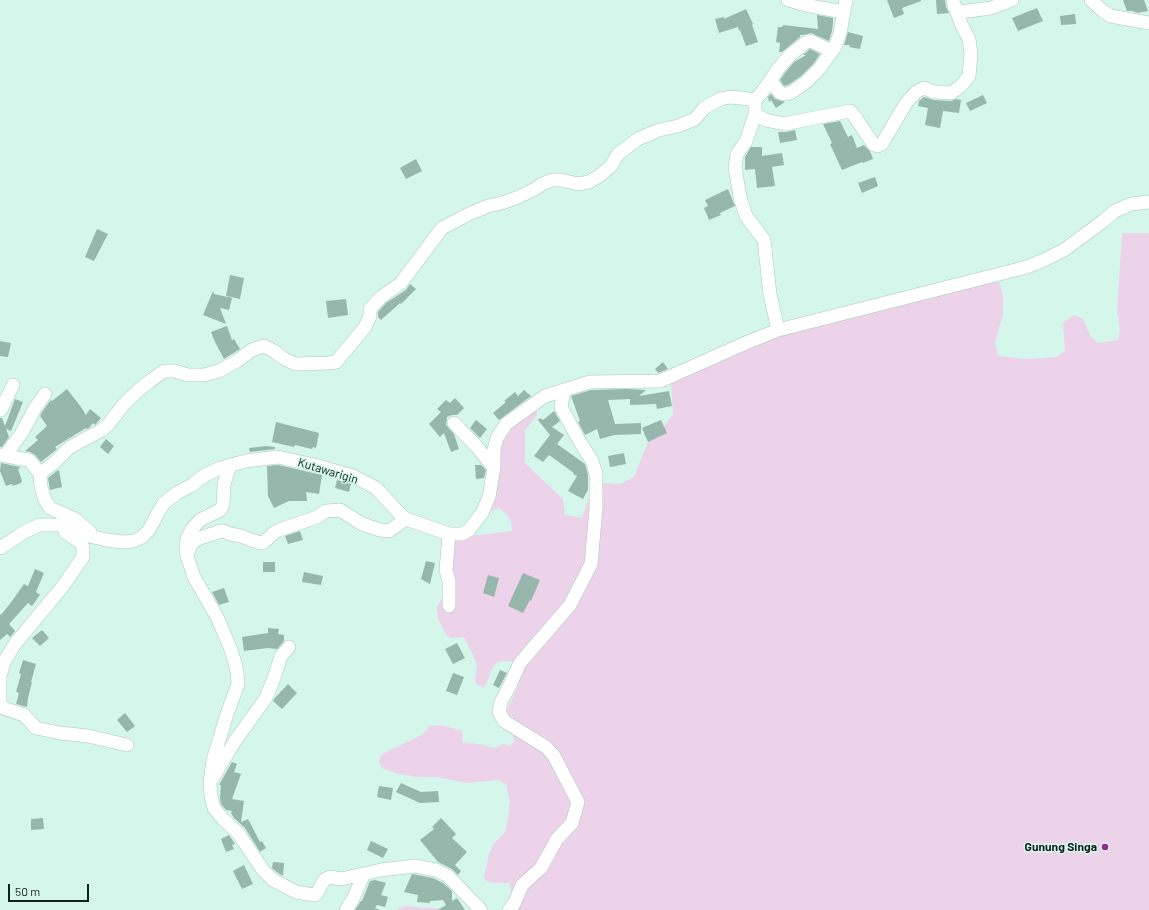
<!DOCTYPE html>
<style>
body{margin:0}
#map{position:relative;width:1149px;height:910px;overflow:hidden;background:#d5f6eb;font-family:Barlow,sans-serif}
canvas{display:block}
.scale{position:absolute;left:8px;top:884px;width:81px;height:18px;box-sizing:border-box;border:2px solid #14201c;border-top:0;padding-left:5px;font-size:12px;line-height:14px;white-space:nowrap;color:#14201c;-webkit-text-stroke:3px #d5f6eb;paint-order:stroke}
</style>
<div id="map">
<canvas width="1149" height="910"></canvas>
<div class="scale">50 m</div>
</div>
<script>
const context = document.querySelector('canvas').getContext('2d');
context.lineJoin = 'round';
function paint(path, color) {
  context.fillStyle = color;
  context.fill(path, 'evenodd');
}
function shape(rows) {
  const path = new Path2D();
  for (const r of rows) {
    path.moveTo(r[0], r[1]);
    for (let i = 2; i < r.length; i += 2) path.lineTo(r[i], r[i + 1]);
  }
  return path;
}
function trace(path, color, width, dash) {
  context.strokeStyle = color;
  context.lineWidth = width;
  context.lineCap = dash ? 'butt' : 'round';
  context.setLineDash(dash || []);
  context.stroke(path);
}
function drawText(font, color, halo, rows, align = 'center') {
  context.font = font + ' Barlow,sans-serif';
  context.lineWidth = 3;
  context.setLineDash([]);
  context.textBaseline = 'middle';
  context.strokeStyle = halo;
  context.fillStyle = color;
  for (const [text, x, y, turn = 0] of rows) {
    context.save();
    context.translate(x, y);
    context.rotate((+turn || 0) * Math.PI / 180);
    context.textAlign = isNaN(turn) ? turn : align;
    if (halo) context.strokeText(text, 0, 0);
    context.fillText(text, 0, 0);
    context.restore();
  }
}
const green = shape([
 [1122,233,1149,233,1149,910,508,910,511,896,510,883,493,883,485,880,484,876,489,854,494,843,505,832,508,820,510,801,506,784,498,780,466,783,438,777,418,777,398,774,382,768,379,761,382,754,422,735,430,726,441,725,462,731,463,743,480,744,494,748,503,744,510,746,514,742,512,721,507,710,519,684,521,667,511,661,500,661,494,665,484,688,475,683,477,665,473,655,464,637,450,638,446,634,438,619,437,607,442,598,446,586,452,538,512,531,511,520,504,512,499,508,492,511,489,508,500,441,512,426,531,411,537,410,537,415,525,430,525,463,563,499,565,515,582,518,592,489,604,483,620,484,634,477,648,442,659,433,673,414,671,381,756,344,796,331,983,281,999,282,1003,295,1003,314,995,343,998,356,1026,359,1056,357,1065,351,1063,323,1074,315,1083,319,1091,337,1098,343,1118,340,1120,330,1117,311],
 [408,906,424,908,439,908,442,910,397,910,399,908]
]);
const building = shape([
 [887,0,921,0,921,1,902,8,904,14,894,18],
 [936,0,945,0,946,7,949,13,937,14],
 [1123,0,1144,0,1148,11,1138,13,1132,11,1127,11],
 [1037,8,1043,21,1018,31,1012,18],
 [746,9,753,24,752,25,758,42,746,46,740,30,739,31,738,27,719,33,715,19,724,17,724,19],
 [1075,14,1076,24,1061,25,1060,16],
 [817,15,833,18,833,24,832,31,829,41,811,33,803,35,800,35,800,37,782,52,779,52,780,43,776,42,778,27,782,27,783,25,818,29],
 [848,32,863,36,860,49,849,47,850,45,844,45],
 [810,49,820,54,814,63,801,76,788,85,784,86,780,80,784,74,794,62,806,55,803,55],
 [771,94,775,99,785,102,776,108,771,100,769,102,768,97],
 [983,95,987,103,970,111,966,103],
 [924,97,934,100,951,101,956,99,961,100,959,113,943,111,940,128,925,125,928,108,918,106,919,101],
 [840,121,848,137,852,135,857,148,864,145,870,151,873,159,863,163,862,162,842,170,830,144,832,143,823,124],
 [795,130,797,140,780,143,778,132,786,132],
 [751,147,762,147,762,156,782,153,784,165,772,167,775,186,757,188,755,169,745,170,745,157],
 [416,159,422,171,406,179,400,168],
 [875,177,878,186,862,193,858,183],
 [728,189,735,206,720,213,721,215,709,220,704,208,708,206,705,200],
 [97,229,108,234,94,261,85,257],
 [230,275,244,278,240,299,226,296],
 [410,284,416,289,401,304,400,303,381,320,378,317,378,312,386,303,406,290],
 [213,291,214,294,232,298,229,310,220,308,226,324,203,315],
 [346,299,348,315,328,318,326,301],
 [227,326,232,340,234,339,240,349,224,359,215,342,211,332],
 [0,341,11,343,8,357,0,356],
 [663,362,668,369,658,373,655,369],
 [67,389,81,407,86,415,90,409,101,418,96,424,95,425,93,423,89,428,87,429,86,428,55,447,57,449,41,462,35,455,30,452,25,451,38,440,35,437,47,426,40,416,42,412,50,401,51,400,52,401],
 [627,389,646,390,639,396,669,391,672,406,657,409,656,404,630,405,630,399,608,400,615,424,641,423,641,434,614,435,600,439,597,429,585,435,578,422,580,421,571,396,591,390],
 [524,390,531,396,499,420,493,413,506,402,504,401,515,392,518,396],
 [455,398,464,408,457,415,452,415,447,417,446,425,454,434,459,449,451,452,444,433,440,437,429,424,441,412,437,409,446,400,450,403],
 [15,399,23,402,11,431,6,429,9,437,2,447,0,447,0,418,2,418,5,426],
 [554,411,560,421,552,427,564,435,557,444,585,464,588,475,588,490,583,499,568,491,577,476,573,474,574,473,549,455,543,462,534,456,550,435,538,420,540,418,543,420],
 [476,420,487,429,480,438,470,428],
 [661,420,667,433,648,442,642,428],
 [276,422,319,433,316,448,313,447,312,449,295,445,294,447,272,442],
 [106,439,114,446,108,454,100,447],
 [266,446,275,447,275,449,250,452,249,448],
 [624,453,626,464,610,467,608,456],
 [1,463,20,467,20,468,18,469,22,481,21,482,21,483,13,486,12,484,6,486,0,471],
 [278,465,322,475,319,494,306,492,307,501,289,501,274,508,268,496,267,466],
 [475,465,481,465,486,470,484,478,476,479],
 [59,470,62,487,50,490,48,478,57,471],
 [337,480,351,484,349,492,335,488],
 [300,531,303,540,288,544,285,536],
 [426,561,435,563,430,584,421,579],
 [263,562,275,562,275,572,263,572],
 [35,569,44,573,36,592,40,595,32,606,28,603,9,624,15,631,12,635,10,637,7,634,0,640,0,614,1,615,12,601,24,584,28,586],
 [304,572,323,576,321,585,302,582],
 [523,573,540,580,531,601,530,600,523,613,508,606],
 [488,575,499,578,494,597,483,593],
 [224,588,229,602,219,605,212,592],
 [268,628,279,629,278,634,284,635,284,641,277,649,268,648,244,651,242,637,268,633],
 [42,630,49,638,40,646,32,638],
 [457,643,465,658,453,664,445,649],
 [23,660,36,664,31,682,32,682,28,698,27,707,16,704,19,693,16,692,21,674,19,673],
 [500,670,507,673,499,688,493,685],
 [453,673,464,677,457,695,446,691],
 [288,684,297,693,282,709,273,701,274,699],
 [125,713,135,726,127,732,117,720],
 [232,762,237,764,234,772,241,774,232,799,244,801,241,822,248,819,260,842,262,841,266,848,260,852,245,828,234,818,231,813,232,811,226,810,221,804,220,797,221,785,219,785],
 [401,783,421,792,438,791,439,802,420,803,396,792],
 [379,786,393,788,391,800,377,797],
 [43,818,44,829,31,830,31,819],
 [441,818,456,834,452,838,467,852,455,865,461,871,458,875,452,869,438,862,420,840,434,829,432,827],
 [229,835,235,844,232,845,234,849,226,852,221,839],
 [371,841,388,849,383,858,367,850],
 [273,862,284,863,283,876,278,873,272,868],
 [244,865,253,884,242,889,233,871],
 [412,874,433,878,443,883,452,891,452,901,457,898,465,910,438,910,446,905,443,900,430,901,430,903,417,902,418,895,404,892],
 [375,880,386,883,381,895,388,897,385,907,377,905,375,908,380,910,355,910,361,901,362,901,370,881]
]);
const minor = shape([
 [788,0,810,6,844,12],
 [953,0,954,6,960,12,991,8,1012,0],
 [1091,0,1104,12,1111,16,1149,23],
 [771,81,779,92,783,94,787,94,792,92,806,82,820,68,832,51],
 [755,100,755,115,766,120,784,124,850,111,853,114,874,145,878,146,882,144,906,103,916,92,924,88,934,92,951,93,961,86,969,76,971,54,969,39,962,26,956,10],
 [755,115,746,141,737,154,735,167,740,197,746,216,764,240,770,294,778,330],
 [1,410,13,385],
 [454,423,477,447,494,468],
 [0,455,28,460,31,462,40,474],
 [5,456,21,434,30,418,35,408,45,394],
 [230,466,224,484,223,505,220,510,200,520,192,529,187,539,186,549,187,556,194,577,217,617,230,647,235,663,237,672,238,684,227,714,213,760,210,783,211,796,214,808,223,819,238,833,263,870,273,880,296,892,314,895,317,893,324,880,330,877,341,879,381,870,415,866,436,870,448,876,481,910],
 [90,532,75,519,50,508,45,500,41,487,40,474,55,462,69,448,81,441,100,431,108,425,124,404,141,388,150,381,164,371,174,371,188,375,204,375,219,371,237,361,252,350,264,346,274,351,283,358,295,364,328,363,336,362,365,327,370,316,370,309,381,297,401,283,442,228,471,213,488,206,502,203,516,198,535,189,542,184,552,180,561,180,578,184,589,182,599,176,611,166,618,154,638,139,659,130,678,126,695,119,704,108,720,99,730,97,741,98,755,100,763,91,778,69,790,55,805,43,809,41,813,42,832,51,835,47,840,33,846,0],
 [0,548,24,532,39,525,61,525,89,536,107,540,122,542,134,541,142,537,149,530,158,513,164,503,177,493,192,485,205,475,220,468,246,461,278,457,314,465,353,476,376,488,399,513,406,519,449,534,462,534,469,530,482,513,489,497,494,468,494,450,497,438,506,424,545,396,590,382,660,381,748,342,778,330,1027,267,1046,259,1064,250,1102,222,1115,211,1131,204,1149,202],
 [188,552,191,545,197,539,221,531,224,531,230,534,241,536,251,540,261,543,264,542,275,532,279,530,317,517,326,511,340,510,362,524,380,530,389,531,406,519],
 [449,606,449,581,446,570,449,534],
 [0,707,24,715,36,728,60,733,88,736,127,745],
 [0,708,0,676,5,660,15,644,63,586,83,557,83,547,80,542,65,532],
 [213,778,235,741,266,698,274,678,281,656,289,647],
 [346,910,353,899,364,874],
 [509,910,514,904,522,885,541,868,557,839,572,823,578,802,554,756,546,747,504,721,499,712,501,702,509,687,520,663,570,605,591,564,596,509,596,474,592,461,580,442,561,407,564,390]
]);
const markers = [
 [1105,847,4,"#922a8f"]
];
const streetNames = [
 ["Kutawarigin",328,471,17]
];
const poiNames = [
 ["Gunung Singa",1097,847]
];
paint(green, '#edd3ea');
paint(building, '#97b7ad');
trace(minor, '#a7c7bd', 14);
trace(minor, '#fff', 13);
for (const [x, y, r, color] of markers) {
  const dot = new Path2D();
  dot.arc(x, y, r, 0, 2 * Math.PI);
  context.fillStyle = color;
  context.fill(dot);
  trace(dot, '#d5f6eb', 1.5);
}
drawText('12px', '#14201c', '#d5f6eb', streetNames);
drawText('bold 12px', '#14201c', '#d5f6eb', poiNames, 'right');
</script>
